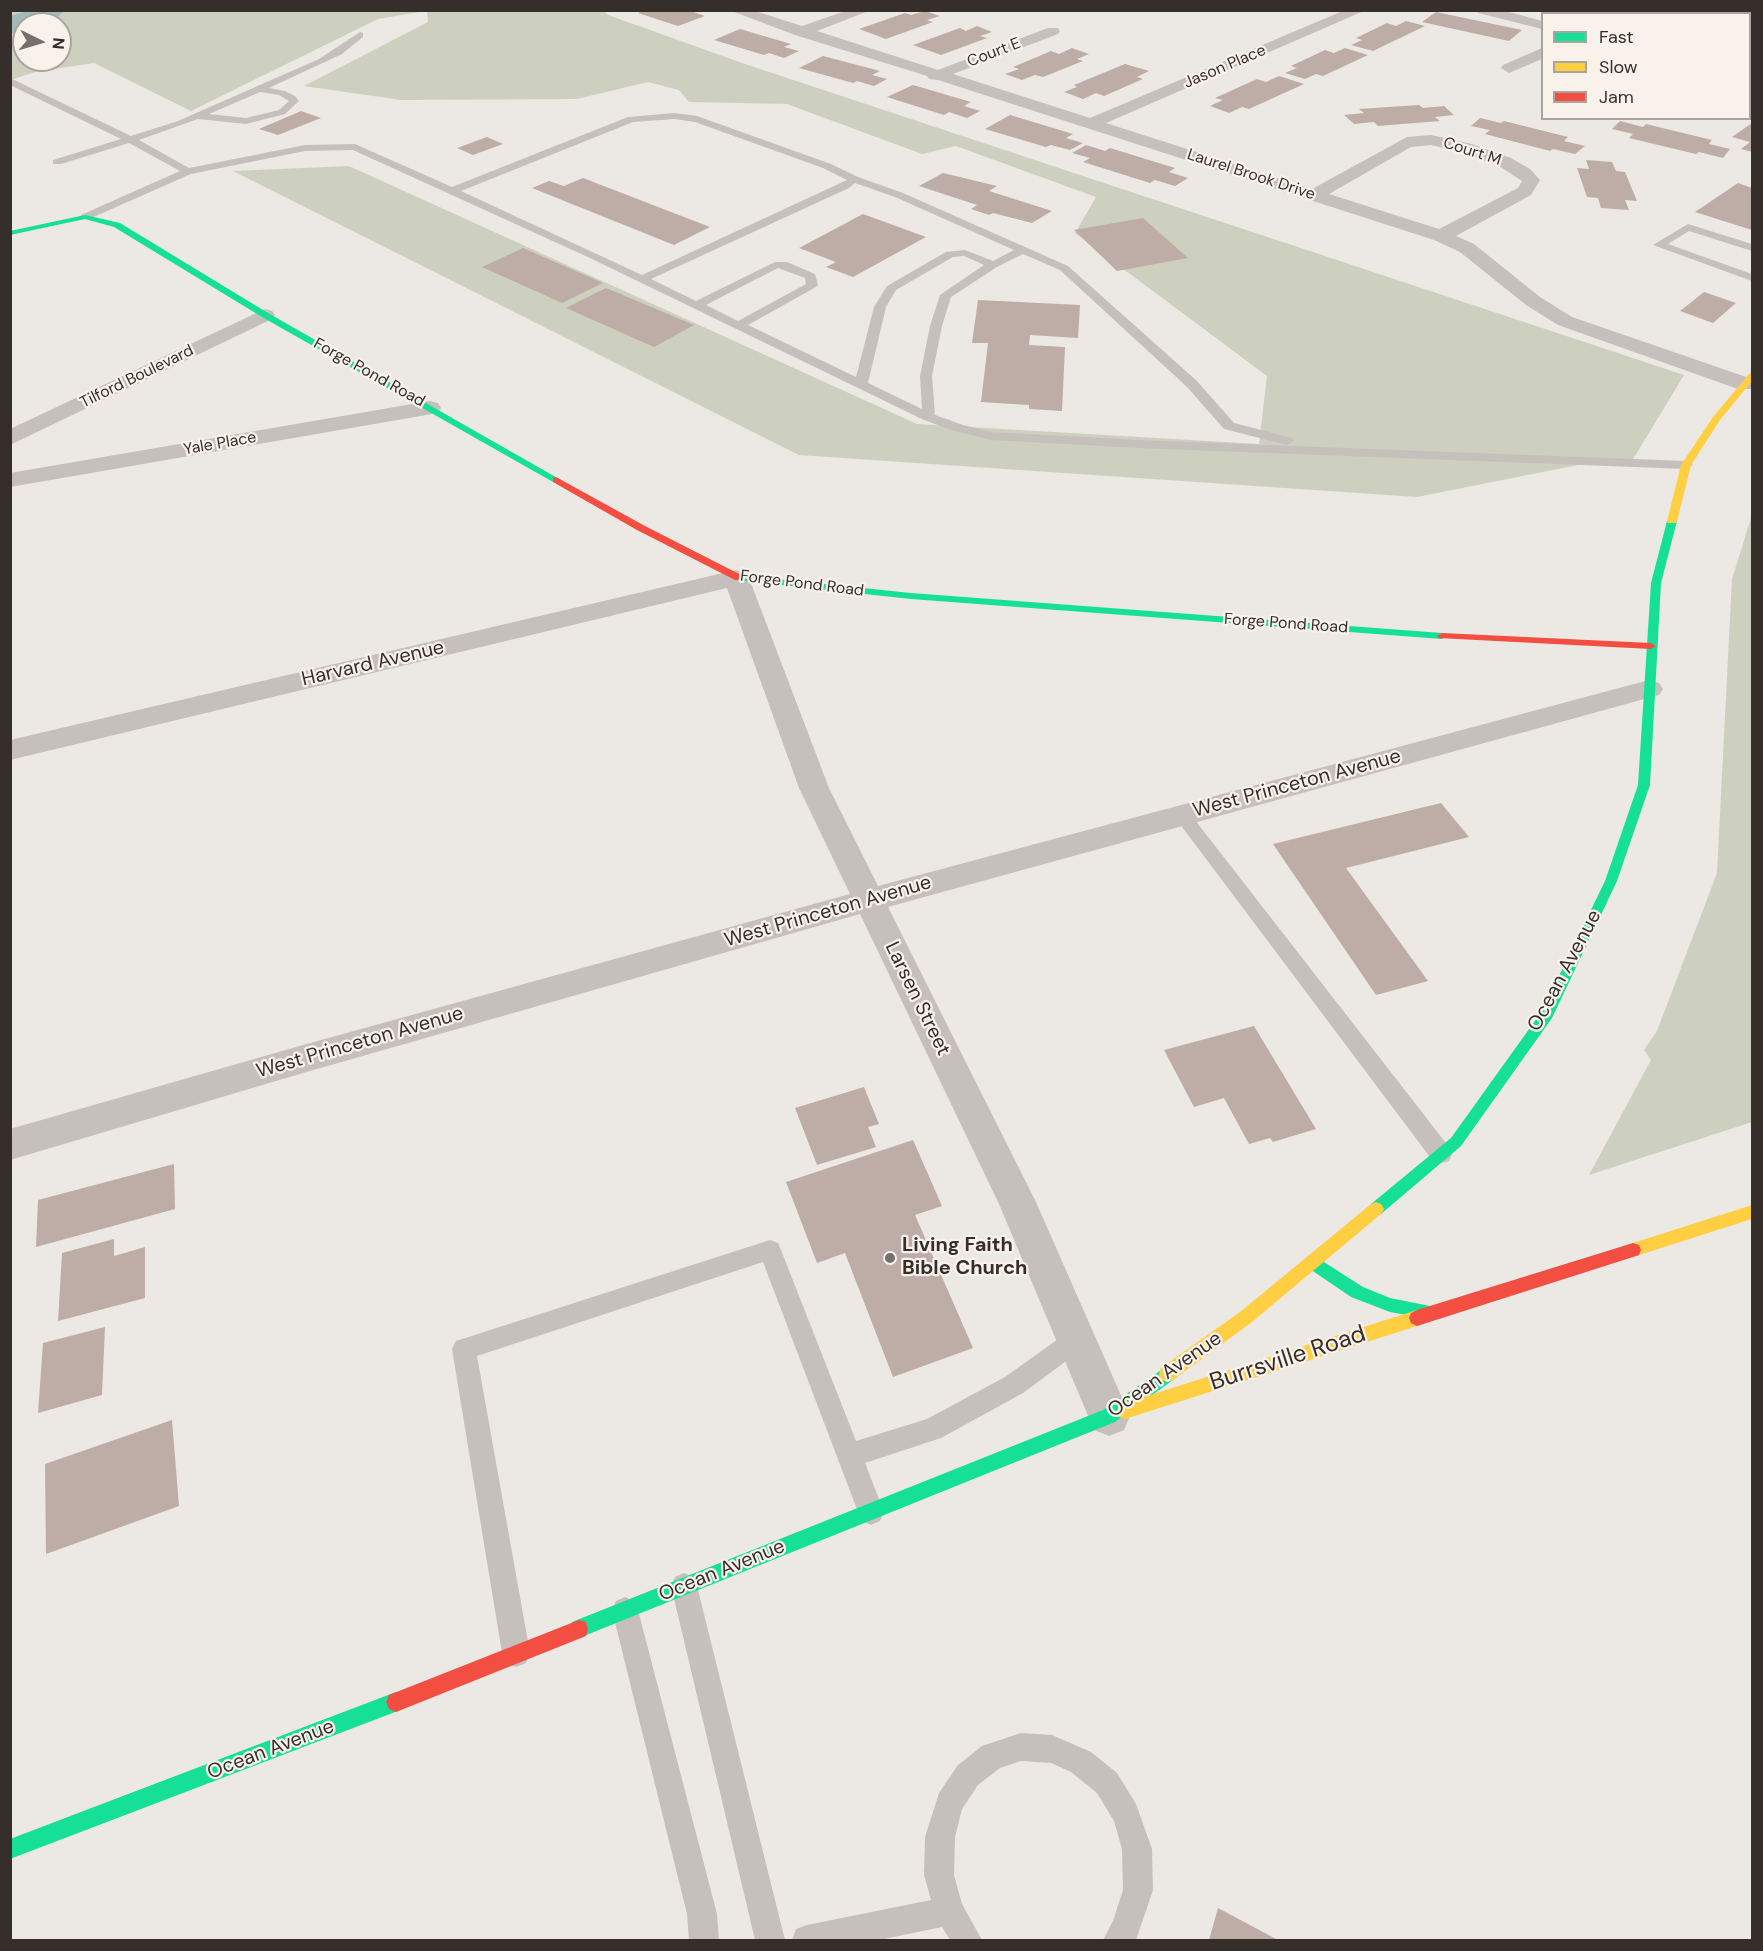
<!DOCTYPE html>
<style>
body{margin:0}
#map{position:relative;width:1763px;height:1951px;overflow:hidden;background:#ece8e3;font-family:"DM Sans",sans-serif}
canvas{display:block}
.frame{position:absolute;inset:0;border:12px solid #362e2a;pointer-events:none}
.legend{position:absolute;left:1541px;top:12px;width:210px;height:108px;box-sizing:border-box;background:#f8f2eb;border:2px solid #aaa49e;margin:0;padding:8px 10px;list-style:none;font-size:18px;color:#362e2a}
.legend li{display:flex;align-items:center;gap:12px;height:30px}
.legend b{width:30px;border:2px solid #aaa49e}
.north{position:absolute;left:12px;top:12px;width:60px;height:60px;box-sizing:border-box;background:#f8f2eb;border:2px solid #aaa49e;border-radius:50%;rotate:95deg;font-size:16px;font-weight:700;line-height:24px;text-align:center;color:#362e2a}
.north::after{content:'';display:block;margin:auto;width:21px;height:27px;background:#766f6b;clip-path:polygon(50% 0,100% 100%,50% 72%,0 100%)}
</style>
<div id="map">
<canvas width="1763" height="1951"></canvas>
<div class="frame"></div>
<ul class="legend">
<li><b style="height:8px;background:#16e098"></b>Fast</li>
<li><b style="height:8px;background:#ffcf43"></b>Slow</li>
<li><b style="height:8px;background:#f24e42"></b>Jam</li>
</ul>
<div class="north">N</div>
</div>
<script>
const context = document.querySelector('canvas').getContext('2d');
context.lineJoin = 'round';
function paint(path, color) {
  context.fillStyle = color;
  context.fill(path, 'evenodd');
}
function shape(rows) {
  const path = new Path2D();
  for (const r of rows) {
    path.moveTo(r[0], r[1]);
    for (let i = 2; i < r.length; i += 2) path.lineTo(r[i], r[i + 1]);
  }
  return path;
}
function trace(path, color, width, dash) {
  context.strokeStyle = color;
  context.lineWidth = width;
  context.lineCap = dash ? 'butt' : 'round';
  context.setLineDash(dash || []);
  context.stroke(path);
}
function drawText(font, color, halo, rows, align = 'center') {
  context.font = font + ' "DM Sans",sans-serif';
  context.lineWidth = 4.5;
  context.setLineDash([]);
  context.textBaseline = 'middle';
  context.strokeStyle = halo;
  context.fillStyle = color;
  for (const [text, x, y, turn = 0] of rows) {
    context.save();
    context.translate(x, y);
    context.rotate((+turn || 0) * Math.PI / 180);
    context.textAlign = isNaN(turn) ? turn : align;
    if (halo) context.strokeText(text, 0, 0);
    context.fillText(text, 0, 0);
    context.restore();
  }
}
const green = shape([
 [10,11,425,11,378,19,191,111,94,63,35,72,11,80],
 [24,24,60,24,60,60,24,60],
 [427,11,604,11,608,15,745,64,1684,375,1629,466,1588,463,1417,497,799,455,233,171,349,166,917,424,1259,444,1267,376,1075,233,1096,197,956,146,922,154,787,104,689,102,679,90,648,82,577,99,401,100,304,86,428,22],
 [1752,515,1752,1122,1589,1175,1651,1060,1644,1050,1657,1031,1717,873,1732,579]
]);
const river = shape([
 [31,10,65,10,50,24,24,24,24,30,10,34,10,16,31,10]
]);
const building = shape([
 [645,10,688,10,705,16,678,26,638,13],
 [925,11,940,16,927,20,933,22,886,39,859,29,905,13,911,15],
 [1436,12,1522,30,1509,41,1422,22],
 [1406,21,1425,26,1373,51,1351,45,1362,40,1356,38,1387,23,1396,26],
 [977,26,992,32,980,36,987,38,941,55,913,45,960,28,966,31],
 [740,29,791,44,784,47,799,51,784,58,769,53,764,55,714,40],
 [1072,48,1089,54,1077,59,1083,61,1043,77,1035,75,1022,80,1005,74,1019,69,1013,67,1051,51,1059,54],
 [1345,48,1368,55,1323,76,1316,74,1305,79,1285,73,1297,68,1291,66,1325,50,1334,53],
 [823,56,880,71,872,75,887,79,874,86,857,81,853,83,799,68],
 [1125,64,1149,71,1137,77,1143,79,1104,96,1096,93,1083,99,1064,92,1077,87,1074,85],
 [1279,76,1304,84,1249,109,1242,107,1229,113,1210,106,1223,100,1215,98,1257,79,1266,82],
 [913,85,971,102,964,106,980,111,967,118,949,112,944,115,887,97],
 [1419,105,1423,108,1444,106,1454,115,1435,117,1440,121,1378,126,1374,122,1354,124,1344,115,1364,113,1359,109],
 [301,111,321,118,278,135,259,129],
 [1010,115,1073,134,1066,138,1083,143,1070,150,1051,145,1046,147,985,129],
 [1480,118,1501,123,1504,121,1568,137,1564,141,1585,146,1575,154,1553,149,1550,151,1485,134,1490,130,1471,126],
 [1620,121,1643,127,1646,124,1712,140,1709,144,1730,149,1723,158,1699,152,1696,154,1629,138,1633,134,1612,129],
 [1752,123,1752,152,1741,149,1750,142,1732,137],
 [487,137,503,144,473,155,457,148],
 [1086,145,1105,151,1110,148,1175,168,1169,172,1188,178,1175,186,1155,180,1150,183,1083,162,1090,158,1072,153],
 [1586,160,1612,162,1616,171,1625,172,1637,201,1625,200,1629,210,1601,208,1598,198,1587,197,1577,168,1589,169],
 [943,173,997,186,989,191,1052,211,1032,223,993,213,989,215,971,209,977,205,919,186],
 [583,178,710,227,674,245,532,188,549,181,564,186],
 [1738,183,1752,188,1752,230,1695,212],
 [863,214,926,237,853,277,826,267,836,262,799,248],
 [1143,218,1188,258,1117,271,1074,230],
 [523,248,603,283,562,303,482,267],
 [606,288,694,325,654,347,566,308],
 [1704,292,1736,303,1713,323,1680,311],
 [978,300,1080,305,1078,338,1030,335,1029,345,1065,347,1062,411,1029,409,1029,405,981,402,988,343,972,343],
 [1441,803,1469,837,1346,868,1428,981,1376,995,1273,844],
 [1254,1026,1316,1129,1273,1142,1270,1138,1249,1144,1224,1098,1194,1107,1164,1050],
 [864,1087,879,1124,868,1127,876,1147,817,1165,795,1108],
 [913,1140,942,1206,915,1215,973,1348,893,1377,845,1253,817,1263,786,1182],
 [174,1164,175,1209,36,1247,38,1200],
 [114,1239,114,1256,145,1247,145,1298,58,1321,62,1253],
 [105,1327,102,1395,38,1413,43,1343],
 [172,1420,179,1506,46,1554,45,1464],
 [1218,1908,1278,1940,1209,1940]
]);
const lane = shape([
 [360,32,363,33,363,37,342,54,269,88,285,91,295,96,299,101,285,114,246,124,198,119,139,140,189,168,305,145,355,144,452,187,628,117,674,113,697,116,831,164,858,177,903,193,1068,266,1197,381,1234,423,1292,438,1294,441,1287,445,1224,429,1187,387,1060,270,1023,254,997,267,951,297,942,326,932,376,935,415,963,425,992,432,1138,440,1686,461,1693,465,1686,469,1138,448,992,440,954,431,924,420,590,258,353,150,305,151,191,174,89,219,81,219,81,215,180,171,129,143,61,164,53,164,53,160,121,139,10,85,10,78,131,136,178,121,319,59,360,32],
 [260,92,279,95,289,101,279,110,246,118,209,114,260,92],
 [674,119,695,122,823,168,847,180,642,275,461,191,633,122,674,119],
 [855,183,895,197,1014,250,993,261,965,250,946,252,887,286,874,307,856,377,748,325,816,287,818,285,815,274,787,262,775,262,696,301,651,279,849,188,855,183],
 [964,256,984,265,940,295,930,326,920,376,922,409,868,383,886,307,896,290,953,257,964,256],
 [778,268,805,278,806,284,738,321,706,305,778,268],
 [1688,224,1752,244,1752,251,1689,231,1668,244,1752,274,1752,281,1653,245,1688,224],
 [1182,809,1188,811,1449,1147,1452,1154,1449,1161,1441,1163,1433,1161,1176,819,1173,815,1176,811,1182,809],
 [770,1240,778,1243,781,1250,856,1441,927,1419,1005,1377,1068,1332,1076,1329,1084,1332,1088,1340,1084,1348,1023,1393,941,1438,865,1463,884,1512,880,1521,871,1525,862,1521,858,1512,763,1262,477,1356,530,1653,526,1663,516,1667,506,1663,502,1653,452,1349,456,1341,770,1240],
 [684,1573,693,1577,697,1586,785,1940,755,1940,671,1586,675,1577,684,1573],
 [625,1597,634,1601,638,1610,717,1914,719,1940,689,1940,687,1914,612,1610,616,1601,625,1597],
 [1021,1733,1052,1735,1091,1752,1117,1773,1136,1804,1152,1849,1153,1890,1136,1940,1103,1940,1113,1921,1123,1890,1122,1849,1114,1821,1097,1793,1071,1772,1051,1763,1021,1761,1000,1768,978,1785,962,1809,955,1837,954,1875,962,1904,982,1940,950,1940,942,1927,879,1940,792,1940,796,1929,807,1925,931,1900,924,1875,925,1837,939,1793,958,1765,982,1746,1021,1733]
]);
const street = shape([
 [729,10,752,10,802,26,848,10,871,10,817,31,938,70,1048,28,1058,28,1060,31,1058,34,953,74,1090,118,1345,10,1366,10,1106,123,1312,189,1407,137,1431,135,1472,144,1511,158,1530,169,1540,180,1531,195,1456,236,1474,244,1540,297,1572,317,1752,379,1752,389,1738,389,1558,325,1526,305,1460,252,1434,240,938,80,929,79,927,76,795,35,729,10],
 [1431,145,1461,152,1499,166,1522,181,1518,188,1439,229,1329,194,1411,147,1431,145],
 [1476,10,1502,10,1542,21,1542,29,1478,13,1476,10],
 [1542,48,1542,59,1509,73,1501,68,1503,65,1542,48],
 [1752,83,1752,93,1750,94,1750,84,1752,83],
 [265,309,272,311,275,315,272,319,10,445,10,429,265,309],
 [430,401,438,403,441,408,438,413,10,487,10,473,430,401],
 [736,570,745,573,749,578,829,788,878,886,1649,680,1659,683,1663,689,1659,695,888,907,1036,1202,1130,1416,1124,1430,1109,1436,1094,1430,999,1204,860,914,303,1073,10,1160,10,1129,303,1045,850,894,799,788,727,588,10,760,10,740,736,570]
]);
const fast = shape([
 [85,215,120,223,268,313,561,480,553,482,262,317,114,227,85,219,10,235,10,231,85,215],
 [1672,518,1677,521,1661,583,1650,785,1617,881,1552,1018,1461,1146,1381,1214,1376,1216,1371,1214,1368,1209,1371,1204,1451,1138,1542,1011,1605,881,1638,785,1651,583,1667,521,1672,518],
 [739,575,911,593,1442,633,1447,636,1442,639,911,599,735,580,735,576,739,575],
 [1313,1255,1363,1287,1390,1298,1435,1307,1437,1312,1435,1317,1429,1319,1390,1312,1351,1297,1307,1267,1305,1262,1307,1257,1313,1255],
 [1167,1366,1173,1368,1175,1374,1173,1380,1115,1422,579,1638,572,1636,570,1629,572,1622,1103,1410,1167,1366],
 [396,1692,403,1695,406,1702,403,1709,10,1859,10,1839,396,1692]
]);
const slow = shape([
 [1752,373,1752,381,1720,420,1691,465,1677,521,1676,523,1668,523,1667,521,1681,465,1713,417,1749,374,1752,373],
 [1376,1202,1381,1204,1384,1209,1381,1214,1252,1322,1173,1380,1167,1382,1161,1380,1159,1374,1161,1368,1240,1312,1371,1204,1376,1202],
 [1752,1205,1752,1219,1633,1257,1627,1255,1625,1250,1627,1245,1633,1243,1752,1205],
 [1417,1310,1423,1313,1425,1318,1423,1323,1417,1326,1125,1419,1119,1417,1117,1411,1119,1405,1125,1403,1417,1310]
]);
const jam = shape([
 [556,477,645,526,743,576,744,578,743,580,735,580,637,530,553,482,553,478,556,477],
 [1442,633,1651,643,1656,646,1651,649,1438,638,1437,636,1442,633],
 [1633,1243,1639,1245,1641,1250,1639,1255,1633,1257,1417,1326,1411,1323,1409,1318,1411,1313,1417,1310,1633,1243],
 [579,1620,586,1622,588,1629,586,1636,396,1712,389,1709,386,1702,389,1695,579,1620]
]);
const markers = [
 [890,1258,6,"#766f6b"]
];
const farStreetnames = [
 ["Court E",994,53,-21],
 ["Jason Place",1225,67,-23],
 ["Court M",1472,152,18],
 ["Laurel Brook Drive",1251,175,18],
 ["Forge Pond Road",369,373,29],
 ["Tilford Boulevard",137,377,-26],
 ["Yale Place",220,444,-10],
 ["Forge Pond Road",802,584,7],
 ["Forge Pond Road",1286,624,4]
];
const streetNames = [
 ["Harvard Avenue",373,664,-13],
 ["West Princeton Avenue",1297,784,-15],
 ["West Princeton Avenue",828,912,-16],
 ["Ocean Avenue",1565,971,-62],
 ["Larsen Street",917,999,64],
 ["West Princeton Avenue",360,1043,-16],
 ["Ocean Avenue",1165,1375,-35],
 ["Ocean Avenue",722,1571,-22],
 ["Ocean Avenue",271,1750,-21]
];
const poiNames = [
 ["Living Faith",902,1246],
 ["Bible Church",902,1269]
];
const nearStreetnames = [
 ["Burrsville Road",1288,1359,-18]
];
paint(green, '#cdd0be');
paint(river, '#a1bbbb');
paint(building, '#beada6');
paint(lane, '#c5c0bc');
paint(street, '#c5c0bc');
paint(fast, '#16e098');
paint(slow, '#ffcf43');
paint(jam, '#f24e42');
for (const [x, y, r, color] of markers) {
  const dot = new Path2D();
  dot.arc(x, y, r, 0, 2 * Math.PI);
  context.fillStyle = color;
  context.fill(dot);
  trace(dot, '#f8f2eb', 2);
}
drawText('16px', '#362e2a', '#f8f2eb', farStreetnames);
drawText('20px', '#362e2a', '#f8f2eb', streetNames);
drawText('bold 20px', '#362e2a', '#f8f2eb', poiNames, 'left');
drawText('24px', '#362e2a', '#f8f2eb', nearStreetnames);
</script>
